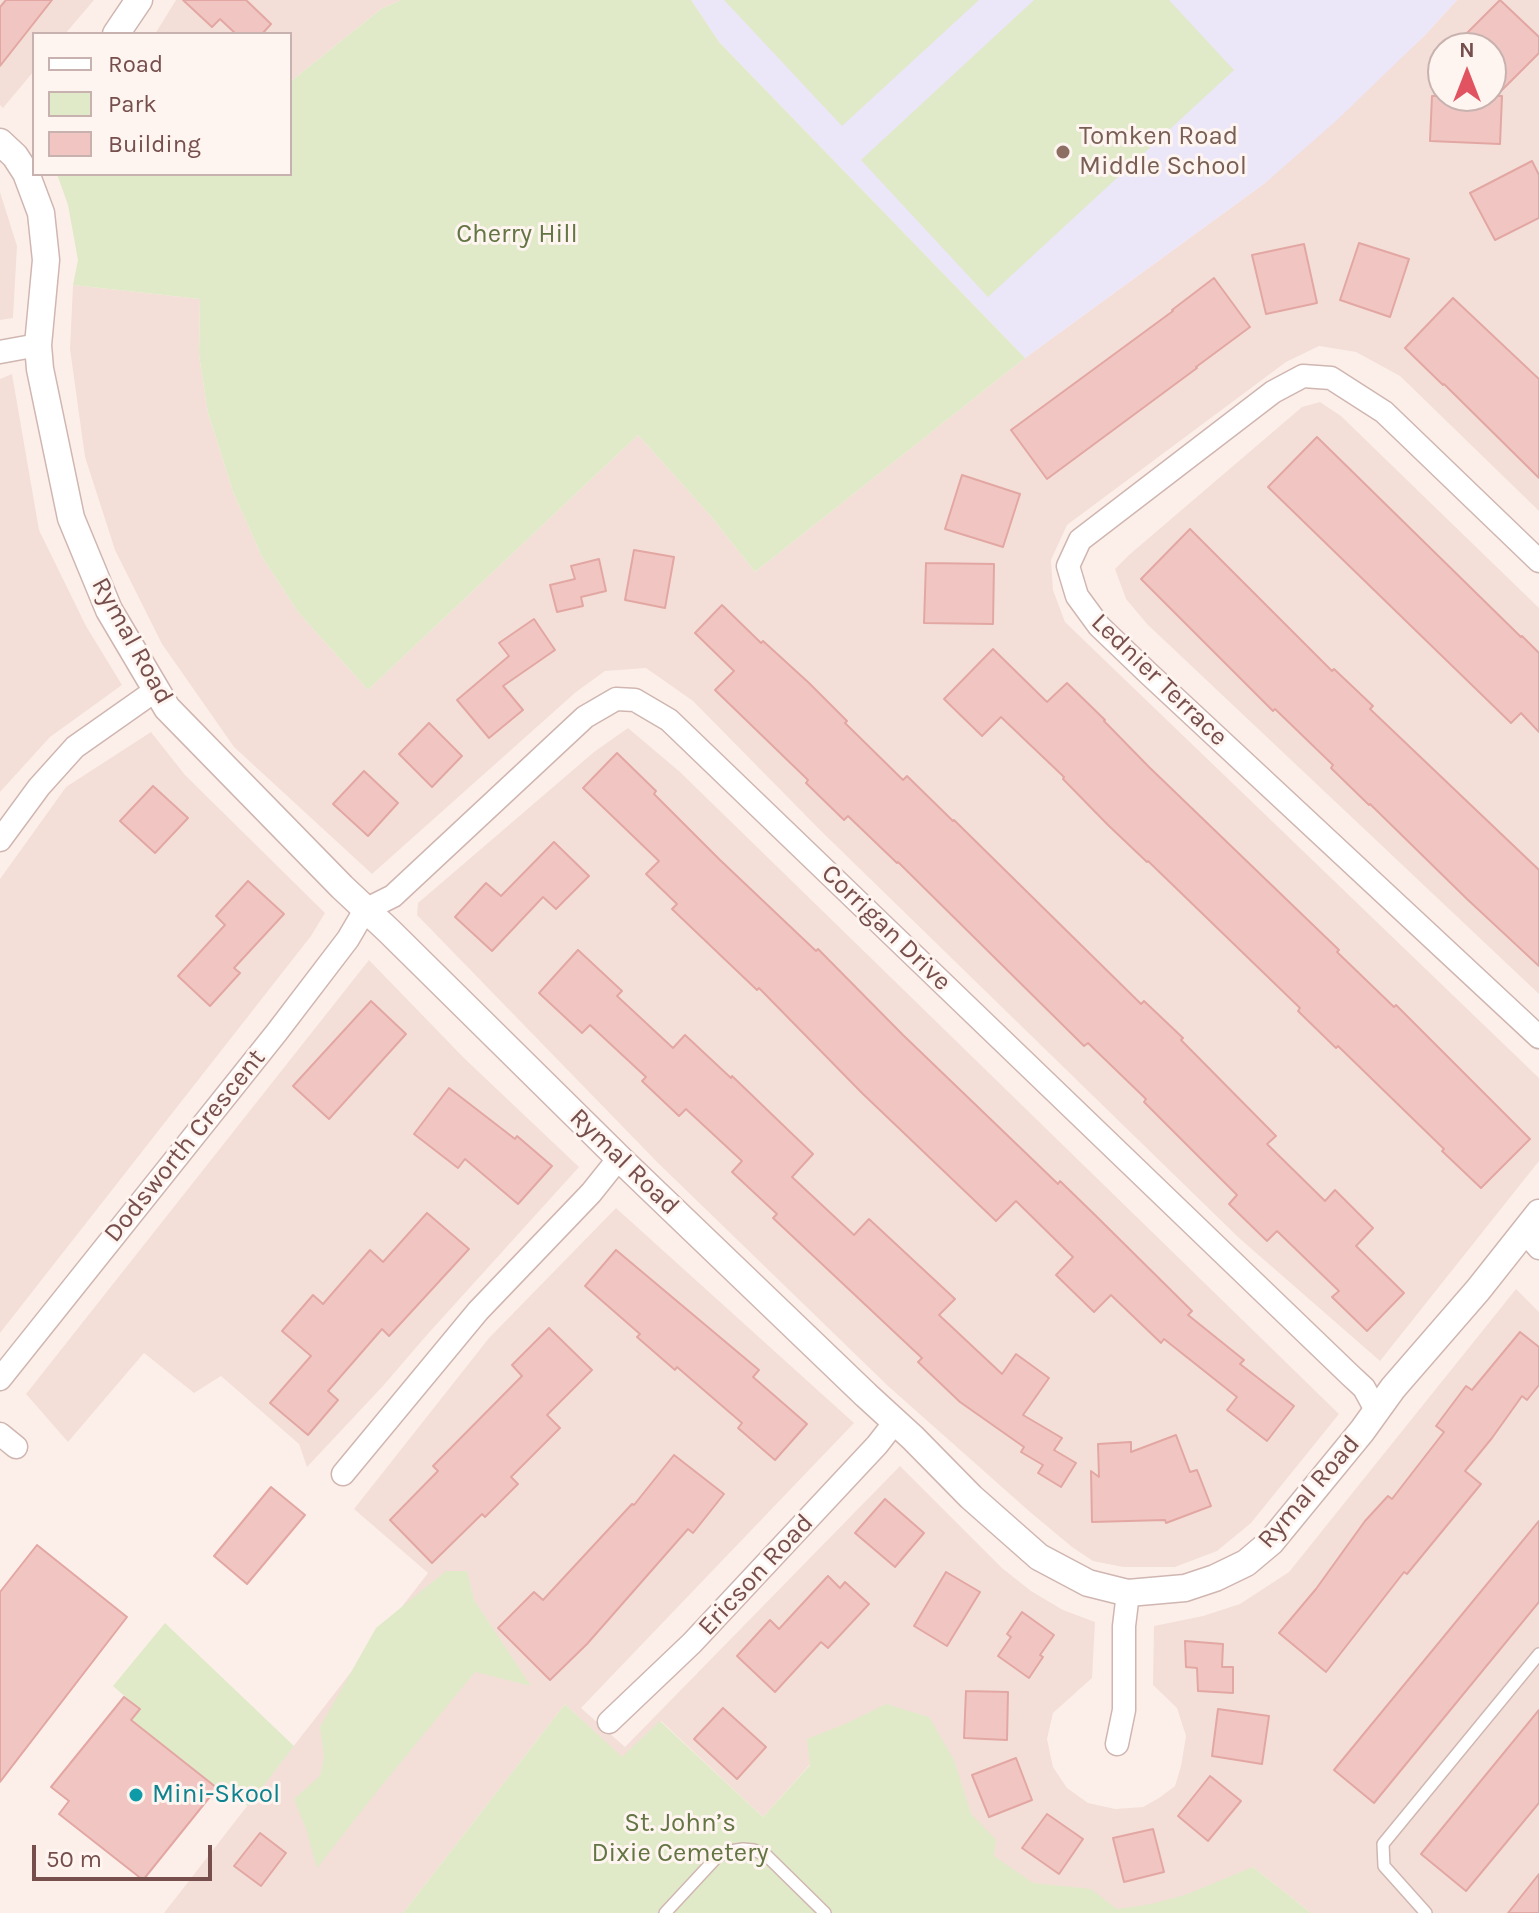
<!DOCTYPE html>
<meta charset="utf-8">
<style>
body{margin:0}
#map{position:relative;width:1539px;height:1913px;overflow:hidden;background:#fcefe9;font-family:Karla,sans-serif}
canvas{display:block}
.legend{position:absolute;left:32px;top:32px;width:260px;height:144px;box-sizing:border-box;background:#fef4f0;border:2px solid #c8b2af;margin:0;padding:10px 14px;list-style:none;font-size:24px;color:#764f4d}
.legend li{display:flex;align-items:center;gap:16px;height:40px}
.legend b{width:40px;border:2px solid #c8b2af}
.north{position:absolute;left:1427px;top:32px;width:80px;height:80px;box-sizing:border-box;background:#fef4f0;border:2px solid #c8b2af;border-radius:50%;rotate:0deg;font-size:22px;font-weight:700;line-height:32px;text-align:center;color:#764f4d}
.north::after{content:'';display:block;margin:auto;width:28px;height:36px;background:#e15360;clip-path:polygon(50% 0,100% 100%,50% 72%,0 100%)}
.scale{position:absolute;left:32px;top:1845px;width:180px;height:36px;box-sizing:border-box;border:4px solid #764f4d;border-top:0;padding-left:10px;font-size:24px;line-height:28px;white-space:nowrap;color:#764f4d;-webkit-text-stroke:6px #fef4f0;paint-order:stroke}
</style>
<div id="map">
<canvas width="1539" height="1913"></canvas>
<ul class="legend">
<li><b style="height:10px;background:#fff"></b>Road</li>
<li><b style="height:22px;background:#e0eac8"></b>Park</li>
<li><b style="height:22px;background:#f1c6c2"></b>Building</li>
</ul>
<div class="north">N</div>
<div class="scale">50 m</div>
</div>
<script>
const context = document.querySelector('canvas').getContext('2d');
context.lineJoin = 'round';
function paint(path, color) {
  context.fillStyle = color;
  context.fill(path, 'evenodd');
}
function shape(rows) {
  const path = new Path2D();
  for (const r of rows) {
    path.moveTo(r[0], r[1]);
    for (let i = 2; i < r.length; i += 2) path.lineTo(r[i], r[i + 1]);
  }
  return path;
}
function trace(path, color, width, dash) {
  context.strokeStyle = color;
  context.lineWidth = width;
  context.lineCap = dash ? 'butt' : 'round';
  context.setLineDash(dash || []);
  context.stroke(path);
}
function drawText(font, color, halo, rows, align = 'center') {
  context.font = font + ' Karla,sans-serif';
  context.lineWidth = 6;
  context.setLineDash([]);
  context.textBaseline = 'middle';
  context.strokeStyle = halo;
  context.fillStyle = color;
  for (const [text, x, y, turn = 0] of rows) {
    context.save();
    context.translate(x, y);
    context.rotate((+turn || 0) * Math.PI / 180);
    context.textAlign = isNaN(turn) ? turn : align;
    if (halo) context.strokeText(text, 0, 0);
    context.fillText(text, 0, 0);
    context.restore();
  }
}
const residential = shape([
 [0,0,94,0,65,34,34,34,34,71,3,108,0,105],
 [176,0,401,0,381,9,290,82,290,34,155,34],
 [1457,0,1539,0,1539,511,1400,376,1356,352,1319,346,1286,362,1067,525,1051,560,1053,590,1065,622,1539,1078,1539,1161,1380,1361,1239,1238,821,831,693,701,646,668,605,671,576,692,372,874,234,747,162,644,115,550,85,457,70,349,73,285,200,299,199,355,208,413,233,492,262,557,298,612,368,690,638,435,709,514,755,572,1025,358,1265,183,1425,35],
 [1443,48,1491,48,1491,96,1443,96],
 [0,192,17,246,13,318,0,320],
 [12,374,39,530,86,626,122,685,50,737,0,792,0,379],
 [1320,402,1341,416,1539,608,1539,994,1147,624,1126,599,1115,569,1129,555,1302,407],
 [628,728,680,772,1339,1414,1251,1523,1217,1551,1175,1567,1123,1567,1093,1561,1072,1547,1030,1512,888,1386,657,1162,417,915,418,903,594,752],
 [151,732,185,775,325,913,311,936,0,1333,0,879,66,787],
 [369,960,464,1058,579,1167,426,1336,383,1386,307,1467,299,1444,221,1376,194,1393,144,1353,68,1442,26,1394],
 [616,1208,854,1423,581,1708,625,1747,900,1466,1002,1568,1031,1591,1063,1610,1095,1622,1092,1678,1053,1713,1047,1739,1053,1767,1067,1788,1088,1803,1115,1809,1143,1807,1159,1798,1175,1786,1181,1766,1186,1736,1177,1708,1153,1685,1154,1626,1203,1616,1240,1604,1289,1572,1516,1289,1539,1312,1539,1913,1311,1913,1253,1867,1200,1907,1073,1913,822,1751,763,1817,661,1721,622,1758,565,1704,403,1913,164,1913,428,1573,354,1509,489,1338]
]);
const education = shape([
 [691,0,1457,0,1425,35,1336,121,1265,183,1025,358,719,42]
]);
const green = shape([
 [401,0,691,0,719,42,1025,358,755,572,709,514,638,435,368,690,298,612,262,557,233,492,208,413,199,355,200,299,73,285,78,260,68,205,57,174,290,174,290,82,381,9],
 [724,0,979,0,842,126],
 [1034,0,1169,0,1234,70,988,297,861,160],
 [446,1571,467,1571,474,1600,531,1686,475,1672,374,1795,317,1868,306,1829,294,1799,320,1776,324,1758,320,1727,376,1628],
 [165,1623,294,1746,248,1806,217,1788,131,1720,139,1709,113,1686],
 [565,1704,622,1757,660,1721,763,1817,810,1765,807,1739,845,1724,886,1704,929,1717,954,1760,971,1814,996,1840,994,1856,1033,1883,1091,1889,1117,1909,1151,1904,1185,1895,1253,1867,1311,1913,403,1913]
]);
const building = shape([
 [6,0,52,0,0,66,0,7,6,0],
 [183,0,246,0,271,24,262,34,236,34,220,19,212,27,183,0],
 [1500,0,1539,37,1539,53,1496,96,1502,96,1500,144,1430,141,1432,96,1491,96,1491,48,1474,48,1463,37,1500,0],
 [1532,161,1539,175,1539,218,1495,240,1470,193,1532,161],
 [1359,243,1409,259,1390,317,1340,300,1359,243],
 [1304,244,1317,303,1266,314,1252,255,1304,244],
 [1214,278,1250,327,1196,367,1197,368,1047,479,1011,430,1173,311,1172,310,1214,278],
 [1453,298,1539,379,1539,478,1444,384,1443,385,1405,348,1453,298],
 [1317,437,1521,637,1522,636,1539,653,1539,732,1521,713,1511,723,1268,487,1317,437],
 [962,475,1020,494,1003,547,945,529,962,475],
 [1190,529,1332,671,1334,669,1373,706,1370,709,1539,870,1539,966,1467,899,1370,804,1369,805,1331,768,1333,765,1275,709,1273,711,1141,579,1190,529],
 [634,550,674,557,665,608,625,600,634,550],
 [599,559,606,591,581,597,583,606,557,612,550,585,575,579,571,566,599,559],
 [926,563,994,564,993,624,924,623,926,563],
 [722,605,761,643,763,641,809,683,847,721,845,723,903,780,907,776,953,821,954,820,1141,1004,1144,1001,1183,1038,1181,1040,1276,1136,1267,1144,1325,1201,1335,1190,1373,1228,1356,1246,1404,1293,1367,1331,1332,1297,1339,1291,1277,1231,1267,1241,1229,1204,1237,1195,1144,1102,1146,1099,1088,1043,1084,1046,898,862,897,863,848,816,844,820,806,783,808,780,715,690,734,671,695,633,722,605],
 [534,619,555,650,503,686,523,710,489,738,457,700,509,656,499,643,534,619],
 [993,649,1047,702,1067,683,1105,720,1104,721,1149,767,1339,950,1337,952,1394,1007,1396,1005,1530,1139,1481,1188,1442,1151,1444,1149,1338,1046,1336,1048,1298,1011,1300,1008,1148,861,1147,862,1108,825,1063,779,1064,777,1001,717,982,736,944,699,993,649],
 [429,723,462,756,432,787,399,754,429,723],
 [617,753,656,791,654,794,720,860,816,951,818,949,903,1035,1058,1184,1060,1181,1096,1216,1192,1311,1188,1315,1244,1360,1240,1364,1294,1406,1267,1441,1227,1410,1237,1397,1164,1339,1161,1343,1111,1295,1094,1312,1056,1275,1073,1257,1016,1201,996,1221,862,1093,759,988,757,990,672,909,677,904,646,874,659,861,583,788,617,753],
 [364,771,398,803,368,836,333,804,364,771],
 [153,786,188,818,155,853,120,821,153,786],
 [554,842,589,876,556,909,543,897,492,951,455,917,486,883,501,896,554,842],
 [248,881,284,914,234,968,240,973,210,1006,178,976,225,925,216,916,248,881],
 [578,950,622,991,617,996,673,1048,685,1035,731,1078,732,1076,813,1154,792,1177,854,1235,869,1219,955,1299,939,1315,1002,1374,1016,1354,1049,1378,1023,1415,1062,1438,1054,1450,1076,1463,1061,1487,1038,1473,1043,1465,1021,1452,1024,1447,960,1402,918,1362,922,1358,773,1218,777,1214,732,1172,742,1161,686,1109,679,1116,642,1081,646,1077,590,1025,582,1033,539,993,578,950],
 [371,1001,406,1034,329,1119,293,1086,371,1001],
 [449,1088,515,1139,517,1136,552,1166,518,1204,465,1159,458,1168,414,1134,449,1088],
 [427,1213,469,1249,389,1336,382,1329,328,1391,338,1400,308,1435,270,1403,311,1356,282,1331,313,1295,323,1304,370,1250,383,1262,427,1213],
 [616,1250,759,1370,753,1377,807,1424,775,1460,738,1428,742,1423,677,1367,675,1370,637,1337,640,1334,585,1286,616,1250],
 [549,1328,592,1370,547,1415,560,1428,511,1477,518,1484,485,1517,482,1514,432,1563,390,1520,438,1471,433,1466,522,1376,512,1365,549,1328],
 [1520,1332,1539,1347,1539,1385,1527,1400,1522,1396,1492,1438,1465,1471,1481,1484,1407,1574,1404,1572,1326,1672,1279,1633,1316,1589,1365,1521,1388,1496,1392,1499,1444,1432,1436,1426,1466,1386,1472,1390,1520,1332],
 [1176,1435,1190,1472,1197,1470,1211,1506,1166,1523,1165,1520,1092,1522,1091,1471,1099,1477,1098,1444,1131,1442,1131,1452,1176,1435],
 [674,1455,724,1494,693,1533,688,1529,587,1644,550,1680,498,1628,534,1592,543,1600,632,1504,634,1505,674,1455],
 [271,1487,305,1515,247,1584,214,1556,271,1487],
 [885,1499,924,1533,895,1567,855,1533,885,1499],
 [1539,1521,1539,1602,1374,1803,1334,1770,1539,1521],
 [37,1545,127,1617,0,1782,0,1592,37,1545],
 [946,1572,980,1592,947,1646,914,1626,946,1572],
 [828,1576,840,1588,845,1582,869,1604,828,1648,821,1642,775,1692,737,1656,770,1620,779,1629,828,1576],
 [1022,1612,1054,1635,1040,1655,1043,1657,1029,1678,998,1656,1011,1637,1007,1634,1022,1612],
 [1185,1641,1223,1644,1222,1667,1233,1667,1233,1693,1198,1691,1197,1668,1186,1667,1185,1641],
 [966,1691,1008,1692,1007,1740,964,1738,966,1691],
 [124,1697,140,1709,131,1720,217,1788,143,1880,59,1814,69,1801,51,1787,124,1697],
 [723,1708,766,1747,737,1779,694,1739,723,1708],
 [1218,1709,1269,1716,1262,1764,1212,1756,1218,1709],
 [1539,1710,1539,1803,1466,1891,1421,1854,1539,1710],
 [1016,1758,1032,1800,989,1817,972,1775,1016,1758],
 [1210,1776,1241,1801,1208,1841,1178,1816,1210,1776],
 [1047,1814,1083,1839,1059,1874,1022,1848,1047,1814],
 [1153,1829,1164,1872,1124,1882,1113,1838,1153,1829],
 [260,1833,286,1853,261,1886,234,1866,260,1833],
 [1539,1874,1539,1913,1508,1913,1539,1874]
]);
const service = shape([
 [665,1913,717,1857,730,1851,743,1849,754,1850,767,1856,825,1913],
 [1426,1913,1384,1866,1383,1844,1539,1654]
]);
const minor = shape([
 [0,352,38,345],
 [1539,561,1384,412,1331,378,1303,376,1273,392,1080,540,1068,566,1077,596,1099,626,1148,673,1539,1037],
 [0,840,39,787,75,747,156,690],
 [1524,1231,1539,1248],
 [0,1379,277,1032,348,939,365,910,393,896,585,717,616,699,635,700,669,720,1350,1375,1364,1388,1376,1410],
 [0,1434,16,1447],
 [343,1474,478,1311,591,1193,619,1158],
 [609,1722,692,1643,877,1445,895,1422],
 [1117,1744,1124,1710,1124,1626,1128,1593]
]);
const tertiary = shape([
 [116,34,139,0],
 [0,142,15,156,26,173,41,213,46,260,38,345,40,369,71,518,109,610,167,708,342,887,389,931,619,1158,866,1395,913,1438,971,1497,1039,1557,1088,1583,1128,1593,1185,1588,1215,1578,1246,1563,1271,1542,1362,1431,1393,1388,1478,1290,1539,1213]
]);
const markers = [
 [1063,152,8,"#8d6e63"],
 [136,1795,8,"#0f9aa8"]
];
const educationNames = [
 ["Tomken Road",1079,137],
 ["Middle School",1079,167]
];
const parkNames = [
 ["Cherry Hill",517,235],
 ["St. John’s",680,1824],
 ["Dixie Cemetery",680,1854]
];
const streetNames = [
 ["Rymal Road",132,641,61],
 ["Lednier Terrace",1159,680,44],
 ["Corrigan Drive",886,928,44],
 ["Dodsworth Crescent",185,1146,-51],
 ["Rymal Road",624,1162,44],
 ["Rymal Road",1309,1492,-49],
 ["Ericson Road",756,1575,-47]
];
const cultureNames = [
 ["Mini-Skool",152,1795]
];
paint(residential, '#f3dfd8');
paint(education, '#ece6f9');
paint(green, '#e0eac8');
paint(building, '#f1c6c2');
trace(building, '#e3a7a3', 2);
trace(service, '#d0b6b1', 14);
trace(minor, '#d0b6b1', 25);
trace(tertiary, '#d0b6b1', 29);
trace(service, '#fff', 11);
trace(minor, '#fff', 22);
trace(tertiary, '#fff', 26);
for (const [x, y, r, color] of markers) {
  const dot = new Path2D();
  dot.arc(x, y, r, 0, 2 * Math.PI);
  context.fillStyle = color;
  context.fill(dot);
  trace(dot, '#fef4f0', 3);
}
drawText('26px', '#785e54', '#fef4f0', educationNames, 'left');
drawText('26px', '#627542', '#fef4f0', parkNames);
drawText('26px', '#764f4d', '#fef4f0', streetNames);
drawText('26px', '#0d838f', '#fef4f0', cultureNames, 'left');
</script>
